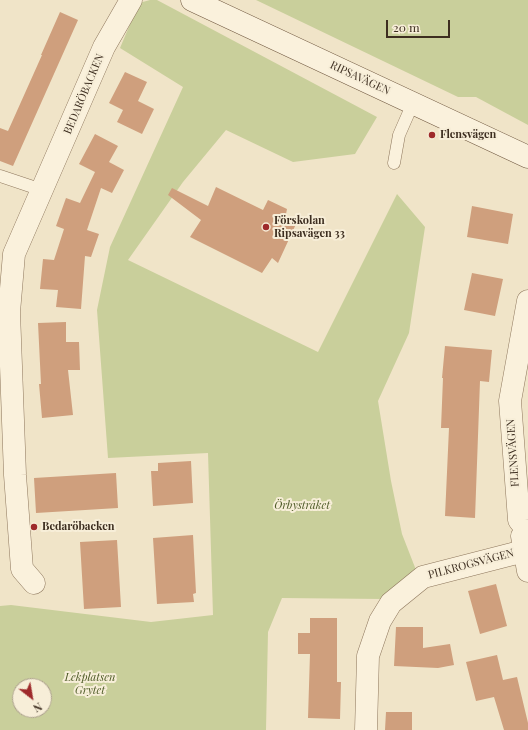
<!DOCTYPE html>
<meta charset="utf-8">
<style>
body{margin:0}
#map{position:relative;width:528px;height:730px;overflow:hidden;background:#f0e4c8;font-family:"Playfair Display",serif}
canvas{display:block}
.north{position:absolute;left:12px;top:678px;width:40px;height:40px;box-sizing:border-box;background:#f7eed8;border:1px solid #ada18e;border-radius:50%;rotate:149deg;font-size:11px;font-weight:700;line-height:16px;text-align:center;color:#3d2e20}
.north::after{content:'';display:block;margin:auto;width:14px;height:18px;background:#9e2a2b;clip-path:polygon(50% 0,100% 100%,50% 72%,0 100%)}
.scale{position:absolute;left:386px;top:20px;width:64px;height:18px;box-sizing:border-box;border:2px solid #3d2e20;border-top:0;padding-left:5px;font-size:12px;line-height:14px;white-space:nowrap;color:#3d2e20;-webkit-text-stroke:3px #f7eed8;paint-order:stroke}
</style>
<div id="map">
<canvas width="528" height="730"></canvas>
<div class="north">N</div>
<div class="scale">20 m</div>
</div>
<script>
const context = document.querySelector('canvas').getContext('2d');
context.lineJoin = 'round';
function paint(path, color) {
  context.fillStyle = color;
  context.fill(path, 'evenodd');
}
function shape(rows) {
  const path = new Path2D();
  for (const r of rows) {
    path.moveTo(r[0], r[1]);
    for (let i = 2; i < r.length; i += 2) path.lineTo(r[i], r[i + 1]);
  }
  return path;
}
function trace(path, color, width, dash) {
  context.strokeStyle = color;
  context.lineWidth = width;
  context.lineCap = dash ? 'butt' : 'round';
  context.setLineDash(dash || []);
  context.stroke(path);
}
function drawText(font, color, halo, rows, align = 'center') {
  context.font = font + ' "Playfair Display",serif';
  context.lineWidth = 4;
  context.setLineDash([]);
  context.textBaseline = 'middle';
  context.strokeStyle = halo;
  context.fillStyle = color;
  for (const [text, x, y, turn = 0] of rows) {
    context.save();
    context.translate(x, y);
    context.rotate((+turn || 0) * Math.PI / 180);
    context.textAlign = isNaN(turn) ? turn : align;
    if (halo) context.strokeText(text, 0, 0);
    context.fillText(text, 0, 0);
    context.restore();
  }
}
const green = shape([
 [150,0,157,0,377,117,355,154,293,162,226,130,183,182,128,260,318,352,397,194,425,227,409,333,378,401,391,481,402,534,416,570,382,599,282,598,268,632,266,730,0,730,0,606,11,605,151,622,213,615,208,453,108,458,97,310,110,247,183,87,120,48,139,3],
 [20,686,44,686,44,710,20,710],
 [256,0,528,0,528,125,476,97,458,97]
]);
const building = shape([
 [60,12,78,20,13,166,0,161,0,128,8,131,42,55,41,55],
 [125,72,147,82,138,101,154,109,142,134,117,122,123,110,109,103],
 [95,134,118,146,109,162,124,170,112,193,101,188,87,230,99,234,91,257,85,256,81,309,56,307,58,290,40,289,43,259,54,260,64,229,56,226,66,198,80,203,95,172,79,164],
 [216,187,263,210,268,200,287,209,285,219,296,224,278,263,272,258,262,273,190,237,201,220,168,195,172,188,208,206],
 [472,206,513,214,508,244,467,237],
 [472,273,503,279,495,316,464,310],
 [66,322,66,342,79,342,80,370,68,370,73,415,42,418,39,384,41,384,38,323],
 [445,346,492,350,489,382,480,381,475,518,445,516,449,428,441,428,443,378,442,378],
 [191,461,193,503,153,506,151,471,158,471,158,463],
 [116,473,118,508,36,513,34,478],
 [193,535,196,593,193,594,194,602,157,604,153,538],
 [117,540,121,607,84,609,80,542],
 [496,584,507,626,480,634,468,591],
 [310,618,337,618,337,682,341,682,340,719,308,718,310,654,298,654,298,633,310,633],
 [396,627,423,627,423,648,450,644,454,665,438,668,394,666],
 [497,655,503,680,517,677,528,723,528,730,504,730,494,697,476,701,466,662],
 [386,712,412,712,412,730,385,730]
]);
const lane = shape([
 [394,163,399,135,413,103],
 [0,176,42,190]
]);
const street = shape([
 [528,301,510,401,519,520,528,531],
 [522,536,528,571],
 [34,583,22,569,15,475,9,312,14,254,104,47,131,0],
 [366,730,368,656,380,621,391,603,423,577,524,551]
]);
const secondary = shape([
 [192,0,528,157]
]);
const markers = [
 [432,135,4,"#9e2a2b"],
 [266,227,4,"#9e2a2b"],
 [34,527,4,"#9e2a2b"]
];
const streetNames = [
 ["RIPSAVÄGEN",360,78,25],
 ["BEDARÖBACKEN",84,94,-67],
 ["FLENSVÄGEN",513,453,-94],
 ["PILKROGSVÄGEN",471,564,-15]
];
const poiNames = [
 ["Flensvägen",440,135],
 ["Förskolan",274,221],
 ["Ripsavägen 33",274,234],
 ["Bedaröbacken",42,527]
];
const parkNames = [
 ["Örbystråket",302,506],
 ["Lekplatsen",90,678],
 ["Grytet",90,691]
];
paint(green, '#c9cf9b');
paint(building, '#cf9f7d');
trace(lane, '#8d765c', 13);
trace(street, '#8d765c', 23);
trace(secondary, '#6f573f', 23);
trace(lane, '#faf1dc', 12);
trace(street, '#faf1dc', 22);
trace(secondary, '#faf1dc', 22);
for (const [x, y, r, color] of markers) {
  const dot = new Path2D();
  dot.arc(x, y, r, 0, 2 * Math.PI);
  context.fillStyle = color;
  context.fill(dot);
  trace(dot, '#f7eed8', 1.5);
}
drawText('11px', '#3d2e20', '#f7eed8', streetNames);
drawText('bold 11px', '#3d2e20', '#f7eed8', poiNames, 'left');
drawText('italic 11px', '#4d5a26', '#f7eed8', parkNames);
</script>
